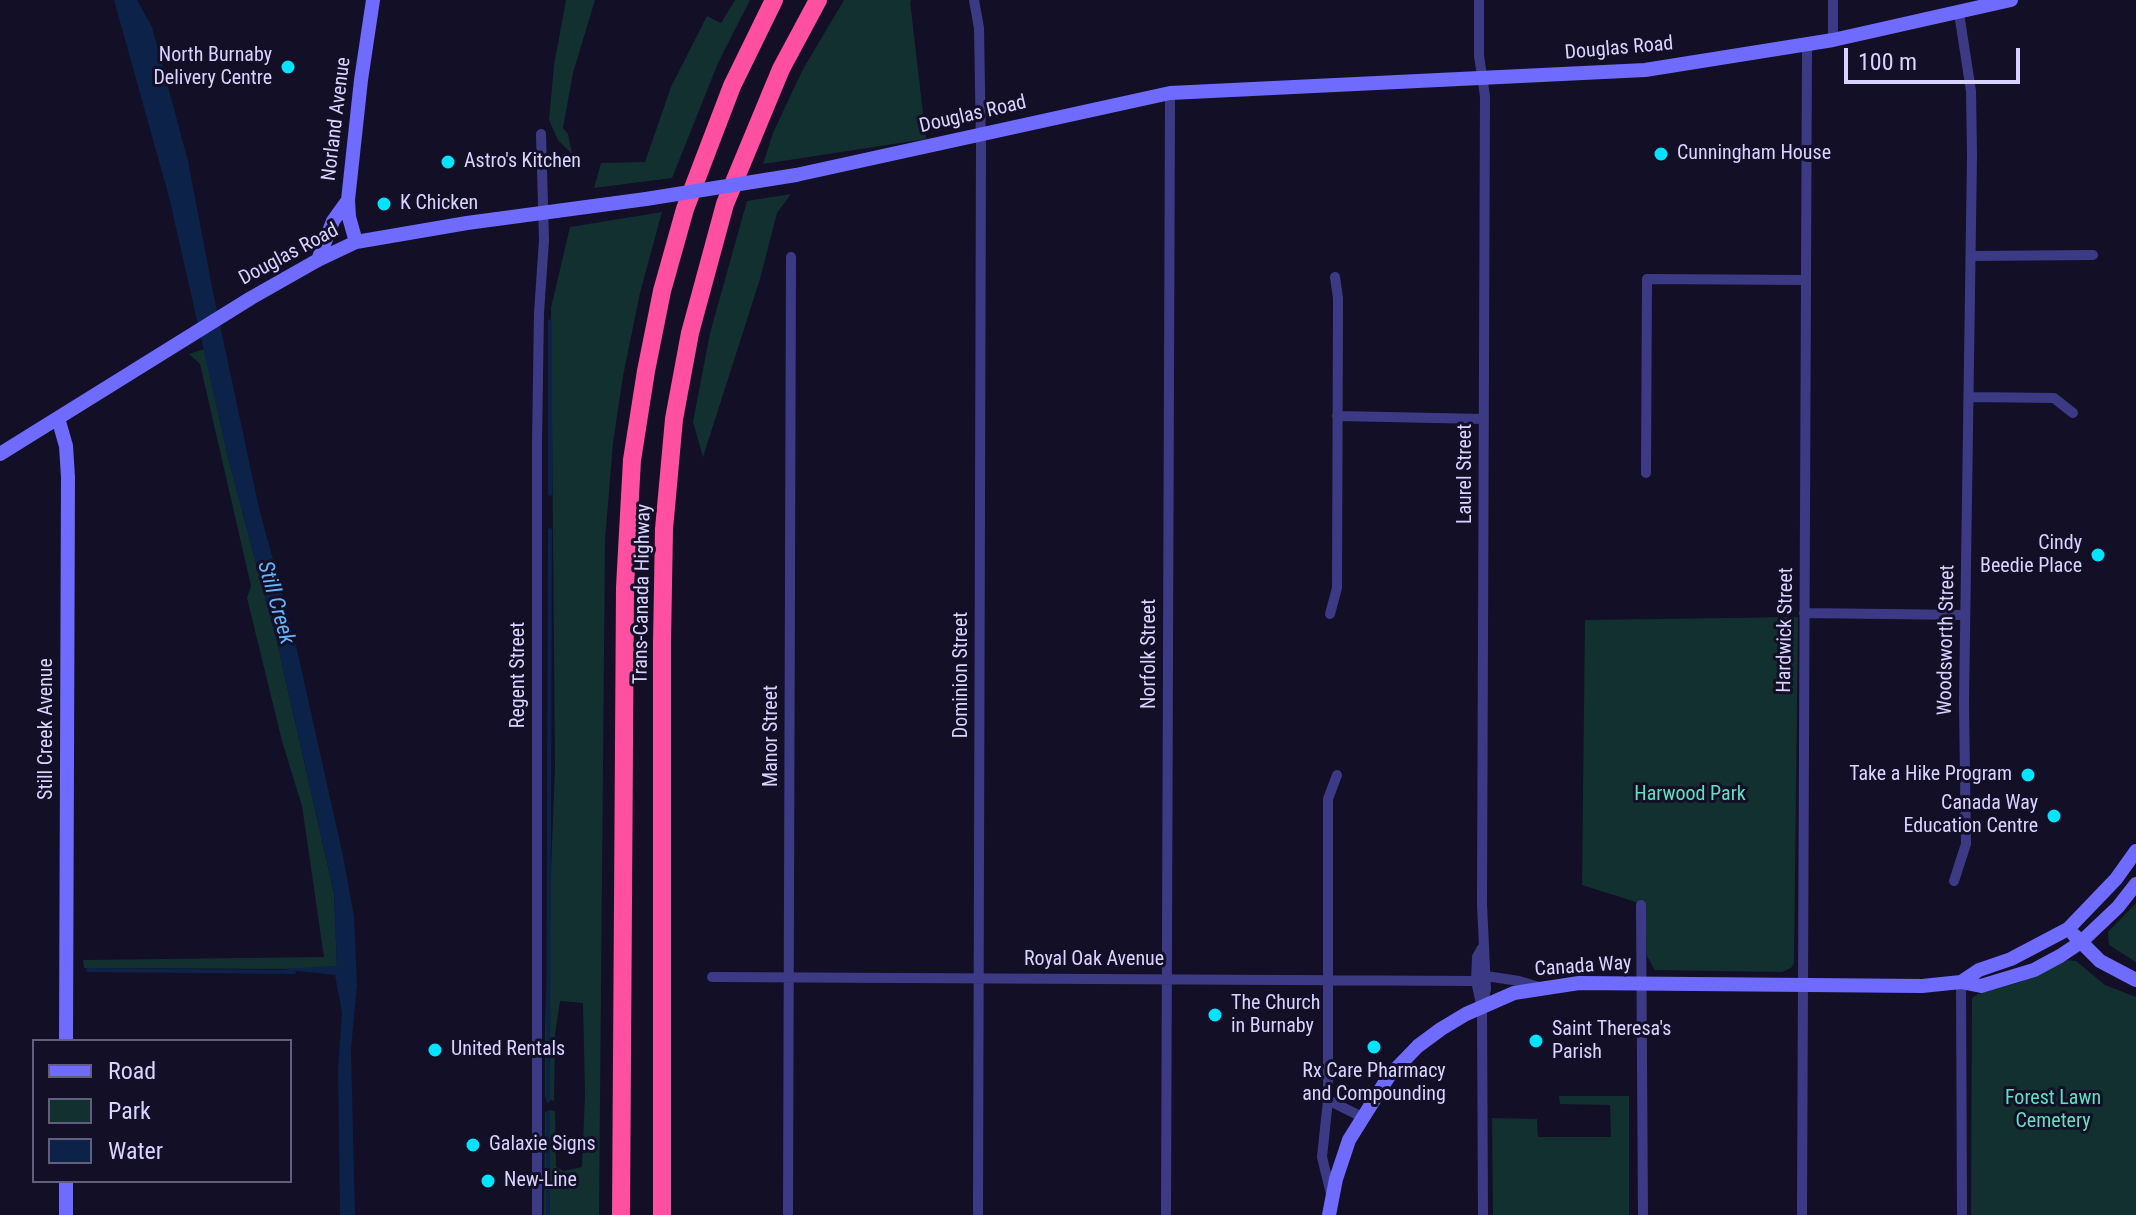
<!DOCTYPE html>
<style>
body{margin:0}
#map{position:relative;width:2136px;height:1215px;overflow:hidden;background:#130f26;font-family:"Roboto Condensed",sans-serif}
canvas{display:block}
.legend{position:absolute;left:32px;top:1039px;width:260px;height:144px;box-sizing:border-box;background:#130f26;border:2px solid #625e7d;margin:0;padding:10px 14px;list-style:none;font-size:24px;color:#d9d4ff}
.legend li{display:flex;align-items:center;gap:16px;height:40px}
.legend b{width:40px;border:2px solid #625e7d}
.scale{position:absolute;left:1844px;top:48px;width:176px;height:36px;box-sizing:border-box;border:4px solid #d9d4ff;border-top:0;padding-left:10px;font-size:24px;line-height:28px;white-space:nowrap;color:#d9d4ff;-webkit-text-stroke:6px #130f26;paint-order:stroke}
</style>
<div id="map">
<canvas width="2136" height="1215"></canvas>
<ul class="legend">
<li><b style="height:10px;background:#6f6bff"></b>Road</li>
<li><b style="height:22px;background:#12302f"></b>Park</li>
<li><b style="height:22px;background:#0c2248"></b>Water</li>
</ul>
<div class="scale">100 m</div>
</div>
<script>
const context = document.querySelector('canvas').getContext('2d');
context.lineJoin = 'round';
function paint(path, color) {
  context.fillStyle = color;
  context.fill(path, 'evenodd');
}
function shape(rows) {
  const path = new Path2D();
  for (const r of rows) {
    path.moveTo(r[0], r[1]);
    for (let i = 2; i < r.length; i += 2) path.lineTo(r[i], r[i + 1]);
  }
  return path;
}
function trace(path, color, width, dash) {
  context.strokeStyle = color;
  context.lineWidth = width;
  context.lineCap = dash ? 'butt' : 'round';
  context.setLineDash(dash || []);
  context.stroke(path);
}
function drawText(font, color, halo, rows, align = 'center') {
  context.font = font + ' "Roboto Condensed",sans-serif';
  context.lineWidth = 6;
  context.setLineDash([]);
  context.textBaseline = 'middle';
  context.strokeStyle = halo;
  context.fillStyle = color;
  for (const [text, x, y, turn = 0] of rows) {
    context.save();
    context.translate(x, y);
    context.rotate((+turn || 0) * Math.PI / 180);
    context.textAlign = isNaN(turn) ? turn : align;
    if (halo) context.strokeText(text, 0, 0);
    context.fillText(text, 0, 0);
    context.restore();
  }
}
const green = shape([
 [566,0,595,0,573,73,563,128,568,134,572,154,558,140,549,120,554,65],
 [735,0,750,0,718,63,672,178,594,188,601,163,645,162,671,87,707,16,721,23],
 [844,0,912,0,910,1,926,139,763,164,773,133,802,71],
 [791,194,777,213,760,279,703,457,693,422,710,333,747,201],
 [662,212,640,293,623,376,613,443,605,540,599,1215,544,1215,545,1112,550,1110,555,1111,556,1167,564,1171,582,1167,585,1094,583,1003,560,1001,555,1034,554,1101,545,1098,545,1026,555,767,551,308,570,227],
 [204,349,228,457,278,646,334,893,337,966,303,969,84,968,83,960,324,957,302,806,282,741,247,598,251,586,200,364,189,354],
 [1798,617,1794,963,1791,968,1782,972,1655,970,1647,956,1645,905,1582,885,1585,620],
 [2136,903,2136,962,2109,945,2108,932],
 [2066,960,2076,961,2105,985,2136,997,2136,1215,1971,1215,1972,998,1978,994,2020,982],
 [1559,1096,1629,1096,1629,1215,1493,1215,1492,1118,1537,1119,1538,1137,1611,1137,1610,1105,1560,1104]
]);
const water = shape([
 [114,0,137,0,152,27,188,161,213,292,259,508,296,645,343,856,354,916,357,985,351,1049,355,1215,340,1215,338,1068,342,1013,335,975,280,969,337,966,334,893,278,646,228,457,169,197]
]);
const stream = shape([
 [550,494,550,321],
 [88,970,294,972],
 [548,1101,550,530],
 [548,1215,548,1113]
]);
const street = shape([
 [974,0,979,28,981,147,978,1215],
 [1479,0,1479,56,1485,96,1482,904,1486,989,1482,1007,1483,1215],
 [1833,40,1833,0],
 [1971,256,2093,255],
 [1970,397,2054,398,2073,413],
 [1337,416,1484,419],
 [1646,473,1647,279,1806,280],
 [1804,613,1965,615],
 [1330,614,1337,588,1338,298,1335,277],
 [1954,881,1966,844,1964,703,1972,155,1971,91,1959,13],
 [1641,905,1643,1215],
 [1486,976,1519,981,1539,987],
 [712,977,1476,981],
 [1961,982,1962,1215],
 [1481,1004,1476,981,1477,957,1482,948],
 [1328,1100,1362,1117],
 [1331,1194,1322,1157,1328,1100,1328,799,1337,775],
 [537,1215,537,442,539,313,544,240,541,134],
 [788,1215,791,257],
 [1166,1215,1170,93],
 [1802,1215,1807,45]
]);
const secondary = shape([
 [796,175,1170,93,1645,70,1833,40,2011,0],
 [356,242,349,217,348,200,361,80,373,0],
 [318,260,333,221,348,200],
 [58,418,66,446,68,477,66,1041],
 [0,454,251,298,318,260,356,242,467,223,646,199],
 [2074,935,2100,961,2136,980],
 [1961,982,1979,970,2011,959,2068,929,2116,879,2136,851],
 [66,1215,66,1181],
 [1329,1215,1336,1179,1349,1140,1389,1076,1418,1046,1441,1029,1466,1014,1514,993,1579,983,1922,986,1961,982,1981,986,2034,970,2060,956,2081,942,2118,907,2136,884]
]);
const highway = shape([
 [621,1215,625,587,632,460,646,371,662,291,685,209,732,86,774,0],
 [662,1215,662,643,664,529,674,419,690,333,725,204,781,69,818,0]
]);
const secondaryBridge = shape([
 [646,199,796,175]
]);
const markers = [
 [288,67,8,"#00e5ff"],
 [1661,154,8,"#00e5ff"],
 [448,162,8,"#00e5ff"],
 [384,204,8,"#00e5ff"],
 [2098,555,8,"#00e5ff"],
 [2028,775,8,"#00e5ff"],
 [2054,816,8,"#00e5ff"],
 [1215,1015,8,"#00e5ff"],
 [1536,1041,8,"#00e5ff"],
 [1374,1047,8,"#00e5ff"],
 [435,1050,8,"#00e5ff"],
 [473,1145,8,"#00e5ff"],
 [488,1181,8,"#00e5ff"]
];
const streetNames = [
 ["Douglas Road",1619,49,-5],
 ["Douglas Road",973,115,-13],
 ["Norland Avenue",337,119,-83],
 ["Douglas Road",289,255,-28],
 ["Laurel Street",1466,474,-90],
 ["Trans-Canada Highway",643,594,-89],
 ["Hardwick Street",1786,630,-89],
 ["Woodsworth Street",1947,640,-89],
 ["Norfolk Street",1150,654,-90],
 ["Regent Street",519,675,-90],
 ["Dominion Street",962,675,-90],
 ["Still Creek Avenue",47,729,-90],
 ["Manor Street",772,736,-90],
 ["Royal Oak Avenue",1094,960],
 ["Canada Way",1583,967,-4]
];
const poiNames = [
 ["North Burnaby",272,56,"right"],
 ["Delivery Centre",272,79,"right"],
 ["Cunningham House",1677,154],
 ["Astro's Kitchen",464,162],
 ["K Chicken",400,204],
 ["Cindy",2082,544,"right"],
 ["Beedie Place",2082,567,"right"],
 ["Take a Hike Program",2012,775,"right"],
 ["Canada Way",2038,804,"right"],
 ["Education Centre",2038,827,"right"],
 ["The Church",1231,1004],
 ["in Burnaby",1231,1027],
 ["Saint Theresa's",1552,1030],
 ["Parish",1552,1053],
 ["United Rentals",451,1050],
 ["Rx Care Pharmacy",1374,1072,"center"],
 ["and Compounding",1374,1095,"center"],
 ["Galaxie Signs",489,1145],
 ["New-Line",504,1181]
];
const parkNames = [
 ["Harwood Park",1690,795],
 ["Forest Lawn",2053,1099],
 ["Cemetery",2053,1122]
];
const waterNames = [
 ["Still Creek",275,603,74]
];
paint(green, '#12302f');
paint(water, '#0c2248');
trace(stream, '#0c2248', 4);
trace(street, '#3d3a85', 10);
trace(secondary, '#6f6bff', 14);
trace(highway, '#ff4fa3', 18);
trace(secondaryBridge, '#6f6bff', 14);
for (const [x, y, r, color] of markers) {
  const dot = new Path2D();
  dot.arc(x, y, r, 0, 2 * Math.PI);
  context.fillStyle = color;
  context.fill(dot);
  trace(dot, '#130f26', 3);
}
drawText('20px', '#d9d4ff', '#130f26', streetNames);
drawText('20px', '#d9d4ff', '#130f26', poiNames, 'left');
drawText('20px', '#5fe0c0', '#130f26', parkNames);
drawText('italic 22px', '#62b6ff', '#130f26', waterNames);
</script>
